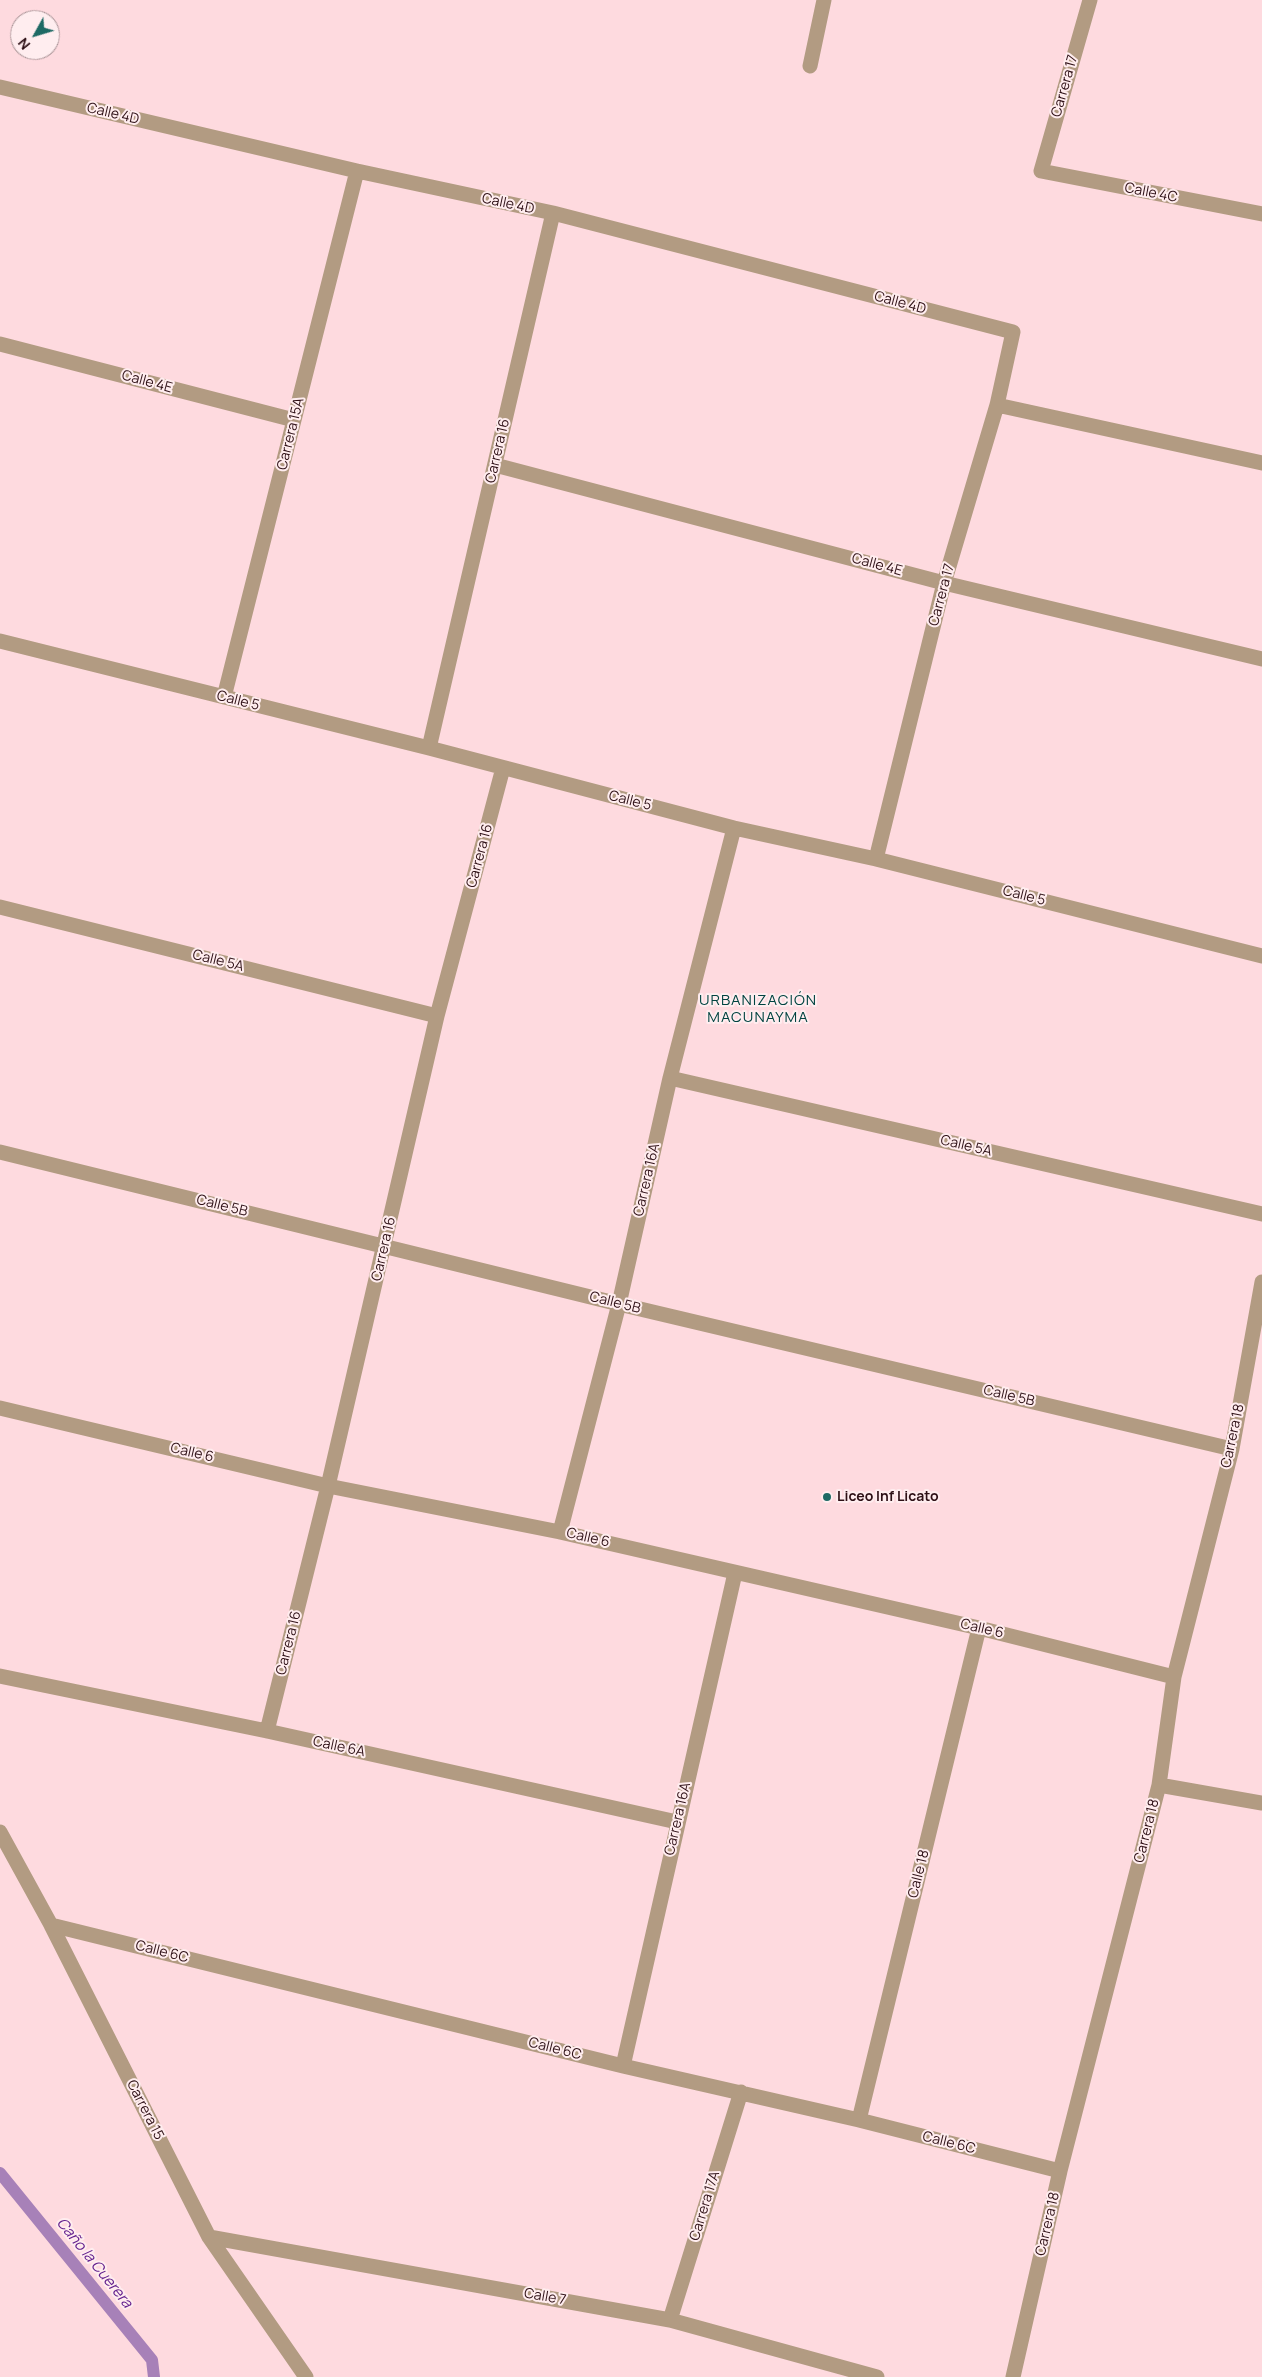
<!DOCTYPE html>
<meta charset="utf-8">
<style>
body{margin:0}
#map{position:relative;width:1262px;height:2377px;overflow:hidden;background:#fedadf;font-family:Manrope,sans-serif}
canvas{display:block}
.north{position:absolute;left:10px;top:10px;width:50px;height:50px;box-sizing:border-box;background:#ffedef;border:1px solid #ab9598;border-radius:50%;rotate:231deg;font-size:14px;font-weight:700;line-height:20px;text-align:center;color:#2e1016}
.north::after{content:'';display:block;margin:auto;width:18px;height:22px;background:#1e6964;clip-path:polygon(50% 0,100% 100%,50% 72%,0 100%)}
</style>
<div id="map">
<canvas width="1262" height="2377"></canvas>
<div class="north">N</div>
</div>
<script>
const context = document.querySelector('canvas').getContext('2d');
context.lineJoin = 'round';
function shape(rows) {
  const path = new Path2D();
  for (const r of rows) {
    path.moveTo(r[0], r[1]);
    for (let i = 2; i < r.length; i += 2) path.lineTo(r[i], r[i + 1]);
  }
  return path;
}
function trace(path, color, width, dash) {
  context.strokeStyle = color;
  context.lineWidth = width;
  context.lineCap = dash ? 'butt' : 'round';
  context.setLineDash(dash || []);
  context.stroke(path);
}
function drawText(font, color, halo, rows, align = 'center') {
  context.font = font + ' Manrope,sans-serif';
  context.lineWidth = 4;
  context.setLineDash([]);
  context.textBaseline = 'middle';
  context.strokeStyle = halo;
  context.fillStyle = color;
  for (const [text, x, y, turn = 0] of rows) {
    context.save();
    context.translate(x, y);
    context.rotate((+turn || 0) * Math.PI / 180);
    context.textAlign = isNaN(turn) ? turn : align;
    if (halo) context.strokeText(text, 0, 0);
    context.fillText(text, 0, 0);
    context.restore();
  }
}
const stream = shape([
 [0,2173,152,2360,154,2377]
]);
const street = shape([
 [1090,0,1041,171,1262,214],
 [810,66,824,0],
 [0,87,357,171,553,213,1013,332,997,405,944,583,876,859],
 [0,344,294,420],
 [997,405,1262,463],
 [495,465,944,583,1262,659],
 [0,641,429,748,734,828,876,859,1262,956],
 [224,697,357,171],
 [429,748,553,213],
 [0,907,437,1016],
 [670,1078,1262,1214],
 [0,1152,619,1304,1232,1449],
 [0,1408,328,1486,560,1532,979,1628,1174,1677],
 [560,1532,619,1304,670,1078,734,828],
 [0,1676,267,1731,677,1822],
 [267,1731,328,1486,437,1016,503,768],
 [1159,1785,1262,1803],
 [0,1832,51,1925,209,2237,306,2377],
 [51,1925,623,2066,859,2120,1060,2171],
 [623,2066,735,1573],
 [859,2120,979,1628],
 [209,2237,670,2320,877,2377],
 [670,2320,741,2092],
 [1013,2377,1060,2171,1159,1785,1174,1677,1232,1449,1262,1282]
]);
const markers = [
 [827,1497,5,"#1e6964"]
];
const streetNames = [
 ["Carrera 17",1065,86,-74],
 ["Calle 4D",113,114,13],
 ["Calle 4C",1151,193,11],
 ["Calle 4D",508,204,12],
 ["Calle 4D",900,303,15],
 ["Calle 4E",147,382,15],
 ["Carrera 15A",291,434,-76],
 ["Carrera 16",498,451,-77],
 ["Calle 4E",877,565,15],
 ["Carrera 17",942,595,-75],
 ["Calle 5",238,701,14],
 ["Calle 5",630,801,14],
 ["Carrera 16",480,856,-75],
 ["Calle 5",1024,896,14],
 ["Calle 5A",218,961,14],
 ["Calle 5A",966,1146,13],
 ["Carrera 16A",647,1180,-77],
 ["Calle 5B",222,1206,14],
 ["Carrera 16",384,1249,-77],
 ["Calle 5B",615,1303,14],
 ["Calle 5B",1009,1396,13],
 ["Carrera 18",1233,1436,-78],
 ["Calle 6",192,1453,13],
 ["Calle 6",588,1538,13],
 ["Calle 6",982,1629,13],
 ["Carrera 16",289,1643,-76],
 ["Calle 6A",339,1747,12],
 ["Carrera 16A",678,1819,-77],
 ["Carrera 18",1147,1831,-76],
 ["Calle 18",919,1874,-76],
 ["Calle 6C",162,1952,14],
 ["Calle 6C",555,2049,14],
 ["Carrera 15",145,2110,63],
 ["Calle 6C",949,2143,14],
 ["Carrera 17A",705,2206,-73],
 ["Carrera 18",1048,2224,-77],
 ["Calle 7",545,2297,10]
];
const poiNames = [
 ["Liceo Inf Licato",837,1497]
];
const neighbourhoodNames = [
 ["URBANIZACIÓN",758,1001],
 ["MACUNAYMA",758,1018]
];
const waterNames = [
 ["Caño la Cuerera",94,2263,51]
];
trace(stream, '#a781b8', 12);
trace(street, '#b29b82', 15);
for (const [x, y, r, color] of markers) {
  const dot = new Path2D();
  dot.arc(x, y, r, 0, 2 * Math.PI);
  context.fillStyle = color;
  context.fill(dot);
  trace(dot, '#ffedef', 2);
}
drawText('14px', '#2e1016', '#ffedef', streetNames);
drawText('bold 14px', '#2e1016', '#ffedef', poiNames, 'left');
context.letterSpacing = '1px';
drawText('15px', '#004340', '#ffedef', neighbourhoodNames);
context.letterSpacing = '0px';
drawText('italic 15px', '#64218e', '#ffedef', waterNames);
</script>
